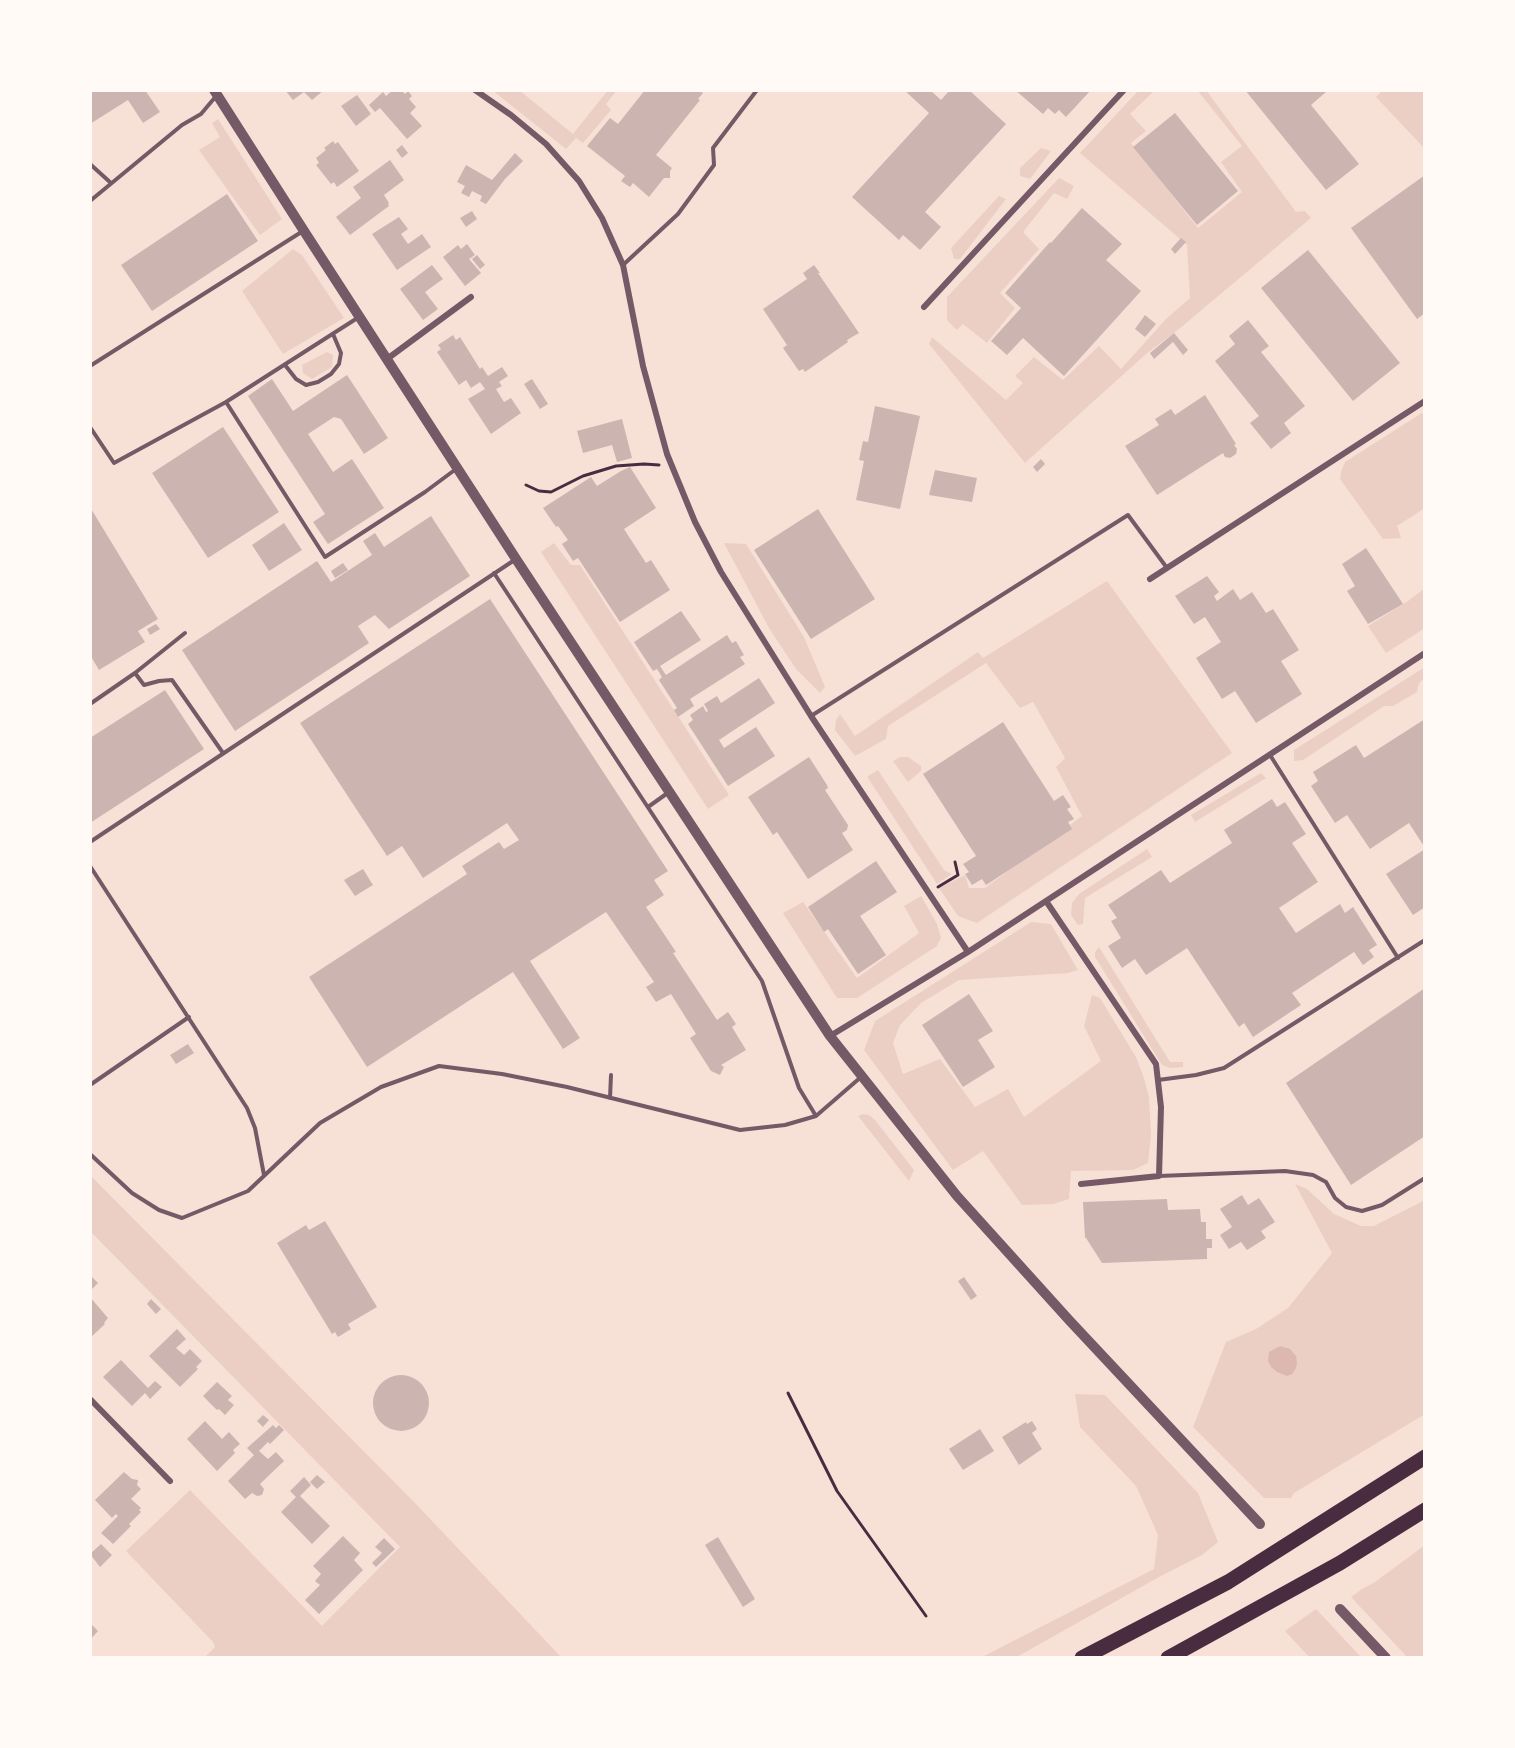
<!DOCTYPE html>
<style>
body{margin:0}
#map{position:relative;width:1515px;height:1748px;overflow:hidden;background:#f7e1d7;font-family:"Roboto Condensed",sans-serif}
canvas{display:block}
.frame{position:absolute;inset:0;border:92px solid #fffaf5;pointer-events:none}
</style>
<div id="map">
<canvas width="1515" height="1748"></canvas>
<div class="frame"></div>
</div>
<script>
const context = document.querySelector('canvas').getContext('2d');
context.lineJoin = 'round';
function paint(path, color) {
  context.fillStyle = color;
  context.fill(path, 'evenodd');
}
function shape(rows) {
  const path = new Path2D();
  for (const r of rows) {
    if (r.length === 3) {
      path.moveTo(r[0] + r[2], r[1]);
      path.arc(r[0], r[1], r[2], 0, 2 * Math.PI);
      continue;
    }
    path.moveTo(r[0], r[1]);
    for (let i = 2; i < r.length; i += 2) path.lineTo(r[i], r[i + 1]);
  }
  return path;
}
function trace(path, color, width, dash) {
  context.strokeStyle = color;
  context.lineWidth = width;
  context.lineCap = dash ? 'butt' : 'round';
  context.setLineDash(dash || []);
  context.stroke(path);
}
const green = shape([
 [492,90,519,90,573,134,608,90,617,90,606,104,611,110,583,143,576,138,566,149],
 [1139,90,1150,90,1153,92,1130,114,1146,131,1131,143,1198,228,1242,192,1221,162,1242,146,1197,90,1206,90,1296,212,1305,211,1311,218,1179,329,1146,354,1025,463,929,344,932,337,1006,400,1023,383,1015,376,1034,357,1063,380,1099,346,1121,369,1166,319,1190,298,1187,245,1080,153],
 [1383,90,1425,90,1425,149,1376,97],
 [218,119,282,219,260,235,199,150,220,137,212,123],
 [1041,148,1051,151,1030,179,1020,176,1020,168],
 [1059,178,1074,186,1067,199,1054,193,1023,232,1039,249,1000,293,1015,308,987,343,963,324,957,330,947,320,947,297],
 [999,196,1006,199,960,259,954,259,951,248],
 [293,249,302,255,344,318,283,354,242,291],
 [327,352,333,355,332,367,312,379,303,373,302,365],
 [1425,411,1425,508,1397,526,1401,538,1383,539,1340,479,1341,472,1345,462],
 [554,543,571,565,580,565,729,795,708,809,541,552],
 [724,543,746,544,804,637,825,687,820,693,796,669,769,628],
 [1107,581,1232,753,977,923,958,916,939,888,965,875,969,888,985,888,1082,816,1056,767,1065,758,1033,702,1020,708,986,663,888,726,886,739,855,756,835,730,836,720,840,714,855,736,978,652,983,658],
 [1425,588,1425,628,1386,653,1368,626,1408,601],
 [1425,667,1425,678,1419,683,1417,692,1393,706,1384,706,1303,760,1294,761,1294,750],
 [900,757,908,757,921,766,921,771,908,782,893,761],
 [878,770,944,870,952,874,937,884,868,778,868,776],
 [1261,773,1266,778,1195,822,1191,815],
 [1147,849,1152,857,1085,898,1083,924,1078,925,1071,915,1072,903,1079,894],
 [921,896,937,924,941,938,937,946,857,998,837,998,783,913,803,902,857,978,919,933,904,906],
 [1031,922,1051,924,1078,970,1068,973,959,980,921,1003,900,1025,893,1043,903,1074,940,1059,975,1107,1008,1089,1024,1117,1101,1061,1084,1026,1092,995,1100,998,1136,1057,1144,1078,1149,1097,1151,1135,1148,1163,1133,1170,1071,1171,1069,1199,1053,1204,1022,1205,983,1151,953,1170,864,1050,875,1021],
 [1099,947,1170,1062,1183,1062,1183,1067,1170,1068,1162,1065,1095,957,1095,952],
 [863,1114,869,1115,875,1120,914,1170,909,1181,858,1116],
 [90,1175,415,1503,562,1658,204,1658,215,1647,213,1642,126,1551,190,1490,322,1626,400,1547,90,1231],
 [1295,1184,1307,1189,1334,1214,1361,1226,1374,1226,1425,1200,1425,1414,1294,1493,1291,1498,1264,1498,1193,1427,1226,1342,1256,1329,1288,1308,1332,1253],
 [1075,1394,1105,1395,1198,1493,1218,1542,1202,1555,1159,1577,1015,1658,980,1658,1154,1569,1158,1535,1136,1486,1080,1427],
 [1425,1545,1425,1658,1408,1658,1351,1597,1362,1589,1375,1582],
 [1316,1609,1362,1658,1310,1658,1285,1631]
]);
const water = shape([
 [1280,1346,1290,1349,1296,1356,1297,1363,1296,1368,1292,1374,1287,1376,1277,1372,1271,1367,1268,1361,1269,1352]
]);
const building = shape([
 [90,90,145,90,160,112,143,123,128,100,90,124],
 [285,90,324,90,312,100,304,92,293,100],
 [393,90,401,90,405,94,408,91,412,96,409,99,416,107,410,113,422,126,407,139,380,108,375,112,369,105,383,92,386,96],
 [645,90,699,90,703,93,698,99,700,100,656,155,672,168,670,171,670,178,664,178,649,197,633,183,630,187,621,181,625,176,587,146,610,118,618,124],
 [904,90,930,90,941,100,950,90,969,90,1006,124,925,212,941,227,920,250,903,235,899,240,852,197,929,113],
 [1015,90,1091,90,1066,117,1059,110,1055,114,1048,108,1043,114],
 [1245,90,1325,90,1326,92,1311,105,1359,164,1326,190],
 [357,95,371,114,356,126,341,106],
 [1175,113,1238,191,1197,225,1133,147],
 [333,141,335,144,338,142,359,171,337,187,334,182,331,184,316,165,319,163,316,158,326,150,324,148],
 [402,145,408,153,402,158,396,150],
 [515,153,523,161,505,179,486,204,480,201,482,196,472,191,469,197,461,193,465,186,457,182,466,165,492,180],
 [390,160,404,180,384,195,389,203,388,204,389,206,350,235,336,217,361,198,353,187],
 [1425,175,1425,313,1417,319,1351,228],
 [227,194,258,241,152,311,121,265],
 [1082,208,1122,244,1106,260,1141,291,1064,376,1023,338,1007,355,991,341,1021,308,1005,293,1042,251,1050,242,1051,243],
 [472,211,477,219,466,227,460,218],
 [399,217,408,229,401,234,408,244,422,234,431,247,397,270,372,234],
 [1181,238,1186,242,1175,254,1171,249],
 [467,244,475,255,469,259,481,273,465,286,443,257,458,245,461,249],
 [1308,250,1400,363,1353,401,1261,288],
 [477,255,485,265,480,269,472,259],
 [432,265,443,279,425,292,438,309,423,320,400,289],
 [814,265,820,273,818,273,859,333,847,340,848,342,805,372,803,369,799,371,783,348,787,345,763,309,807,279,803,273],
 [1145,315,1156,324,1145,337,1135,329],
 [1248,320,1269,346,1261,352,1305,406,1284,423,1291,433,1271,449,1250,423,1259,416,1215,361,1235,344,1229,336],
 [1174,333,1188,350,1183,355,1173,342,1154,359,1150,353],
 [453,335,456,340,460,337,480,369,482,367,488,376,502,367,508,376,499,382,502,386,496,389,504,402,511,398,521,413,491,434,468,399,485,389,480,382,471,388,466,380,459,385,437,352,441,349,438,345],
 [347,375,388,438,364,454,341,419,334,417,308,434,333,472,352,459,384,508,328,544,313,522,325,514,248,396,272,379,293,411],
 [532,379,548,404,540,409,524,384],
 [1205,395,1236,444,1234,445,1237,449,1236,454,1230,458,1225,457,1223,453,1157,495,1125,446,1159,425,1155,419,1171,409,1175,415],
 [875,406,920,416,900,509,856,500,864,461,859,460,863,441,868,442],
 [622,419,632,458,617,462,612,445,583,453,577,431],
 [223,427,279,512,208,558,152,473],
 [1041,459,1045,464,1037,472,1033,467],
 [630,467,656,508,624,529,646,563,651,560,670,590,620,622,578,558,573,561,562,544,568,540,558,526,556,527,543,508,591,477,597,486,621,471],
 [935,470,977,478,972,502,929,495],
 [90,507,158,619,138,631,145,642,99,670,90,655],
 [818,509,875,599,811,639,754,550],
 [431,516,470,576,389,629,375,615,358,626,369,643,235,731,182,650,317,561,331,582,372,555,363,541,375,533,384,547],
 [284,523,302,550,269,571,252,545],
 [1366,548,1403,604,1368,624,1347,591,1355,586,1342,564],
 [343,563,348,570,335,578,331,571],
 [1207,576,1219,592,1214,596,1217,601,1233,589,1240,600,1252,592,1266,613,1273,609,1299,650,1281,661,1302,694,1256,723,1235,691,1222,699,1196,658,1221,642,1205,617,1194,624,1175,596],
 [490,599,668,871,654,880,664,895,646,907,676,952,673,953,717,1020,728,1012,736,1024,732,1027,746,1050,721,1065,724,1067,720,1075,711,1071,690,1038,696,1034,671,994,656,1002,646,987,654,982,606,912,530,961,580,1038,563,1049,513,972,367,1067,309,977,467,874,462,866,499,842,504,849,519,840,507,823,423,878,402,846,387,856,300,723],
 [681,611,701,640,660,666,666,675,727,635,732,643,736,641,744,655,740,657,745,664,690,699,694,706,678,717,674,710,677,708,659,680,662,677,657,669,653,671,634,642],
 [156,624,160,629,150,635,147,629],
 [759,678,775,703,719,740,724,748,756,727,775,756,728,786,688,724,693,720,690,715,703,706,706,712,708,711,704,704,717,696,721,703],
 [165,690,204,749,90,823,90,738],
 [1425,719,1425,848,1409,823,1370,849,1347,815,1335,823,1311,786,1318,781,1313,772,1356,745,1364,758],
 [1003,722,1054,801,1063,795,1071,807,1067,809,1074,819,1068,822,1072,829,986,885,982,879,972,885,965,874,969,872,963,864,976,856,923,774],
 [809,757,827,785,828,788,825,790,848,825,847,830,842,833,853,850,808,879,777,832,773,835,748,797],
 [1272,799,1277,807,1285,802,1306,834,1292,843,1318,882,1279,908,1296,933,1340,904,1345,913,1353,907,1377,945,1369,950,1374,957,1363,965,1354,952,1292,993,1301,1005,1253,1037,1244,1023,1239,1027,1187,948,1146,975,1135,959,1122,968,1108,946,1121,938,1111,921,1117,918,1108,905,1161,870,1170,883,1232,843,1224,830],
 [1425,849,1425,907,1413,915,1386,874],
 [876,861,897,892,860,916,886,955,858,974,828,929,824,932,808,907],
 [363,869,373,885,355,896,344,880],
 [1425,988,1425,1136,1351,1185,1286,1083],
 [969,994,993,1031,978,1040,995,1067,963,1087,922,1025],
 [188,1044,194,1053,176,1064,170,1055],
 [1242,1195,1248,1205,1259,1198,1275,1222,1261,1231,1266,1238,1247,1250,1241,1242,1229,1249,1220,1235,1232,1227,1220,1209],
 [1167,1199,1168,1210,1200,1209,1201,1222,1206,1222,1206,1239,1212,1239,1212,1248,1207,1248,1207,1259,1102,1263,1086,1238,1085,1238,1083,1202],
 [325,1221,377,1307,348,1324,351,1329,338,1337,335,1332,332,1334,277,1243,306,1225,309,1230],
 [90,1275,98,1283,90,1291],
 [964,1277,977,1296,971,1300,958,1281],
 [90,1297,108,1318,104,1323,105,1324,90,1338],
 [151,1299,161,1309,156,1314,147,1304],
 [177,1329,186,1339,176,1348,184,1355,190,1349,202,1361,196,1367,198,1369,180,1387,149,1356],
 [121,1360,148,1388,155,1381,162,1387,150,1399,145,1393,132,1406,103,1377],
 [401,1403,28],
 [217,1382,232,1396,228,1400,234,1405,225,1415,219,1409,217,1410,203,1396],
 [263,1415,269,1420,263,1427,257,1421],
 [205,1421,222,1439,229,1432,240,1444,233,1450,235,1453,217,1471,187,1439],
 [1032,1421,1037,1429,1032,1433,1042,1449,1019,1465,1002,1437,1026,1422,1027,1424],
 [273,1425,276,1428,279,1425,284,1430,270,1444,268,1442,259,1451,268,1459,276,1452,284,1461,260,1484,264,1489,262,1495,257,1496,252,1493,245,1499,228,1481,254,1455,247,1448],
 [980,1429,994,1451,963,1470,949,1449],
 [124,1472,132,1479,138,1480,137,1485,141,1489,131,1499,141,1508,139,1510,141,1512,129,1524,131,1526,113,1544,101,1533,118,1516,116,1514,112,1518,95,1500],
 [317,1475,325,1482,317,1489,310,1482],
 [304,1477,311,1485,300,1496,330,1526,312,1544,281,1512,296,1497,290,1491],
 [343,1536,360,1553,354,1560,363,1570,319,1614,305,1600,320,1585,315,1581,321,1574,313,1566],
 [718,1537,755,1599,743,1607,705,1545],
 [384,1538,395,1549,376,1567,372,1563,382,1553,375,1547],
 [101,1544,112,1555,100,1567,90,1554],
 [90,1623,98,1631,90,1640]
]);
const path = shape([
 [526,485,539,491,551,492,583,476,616,466,644,464,659,465],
 [938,887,958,875,955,862],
 [788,1393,837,1491,926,1616]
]);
const service = shape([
 [90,164,111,183],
 [90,201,182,125,201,114,217,95],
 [623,265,678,214,714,165,713,148,757,90],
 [285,365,296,379,306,385,318,382,331,374,339,364,341,353,333,334],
 [90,366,303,231],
 [226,402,359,317],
 [90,427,114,463,226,402,325,557,425,492,456,469],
 [494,573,762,981,799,1088,816,1116],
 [185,633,135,673,144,685,159,681,172,680,223,753],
 [90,704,135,673],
 [811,716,1128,515,1167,568],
 [1270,755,1398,958],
 [648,807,669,792],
 [90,842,516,559],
 [90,866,247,1108,255,1128,264,1175],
 [1158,1080,1196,1075,1224,1068,1425,940],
 [90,1085,189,1017],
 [610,1098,611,1075],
 [90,1154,132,1193,159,1210,182,1218,248,1191,320,1123,381,1087,439,1066,502,1074,567,1087,740,1130,785,1125,816,1116,861,1077],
 [1159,1176,1285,1171,1313,1175,1326,1182,1335,1198,1346,1207,1362,1211,1382,1205,1425,1178]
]);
const minor = shape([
 [475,90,511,115,546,144,579,181,602,218,623,265,643,366,667,454,695,522,721,572,811,716,968,952],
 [924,307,1124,90],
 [387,359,471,297],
 [1150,579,1425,401],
 [1046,901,1156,1064,1161,1107,1159,1176,1081,1184],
 [830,1036,968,952,1425,653],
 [90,1399,170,1481]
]);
const tertiary = shape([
 [214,90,304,231,516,559,830,1036,957,1196,1069,1320,1260,1524],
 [1340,1609,1386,1658]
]);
const motorway = shape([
 [1082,1658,1228,1582,1425,1457],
 [1168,1658,1340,1563,1425,1510]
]);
paint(green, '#ebcfc5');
paint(water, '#dcb8b0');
paint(building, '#ccb4b1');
trace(path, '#4a2c40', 3);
trace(service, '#755966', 4);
trace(minor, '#755966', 6);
trace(tertiary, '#755966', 10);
trace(motorway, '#4a2c40', 15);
</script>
